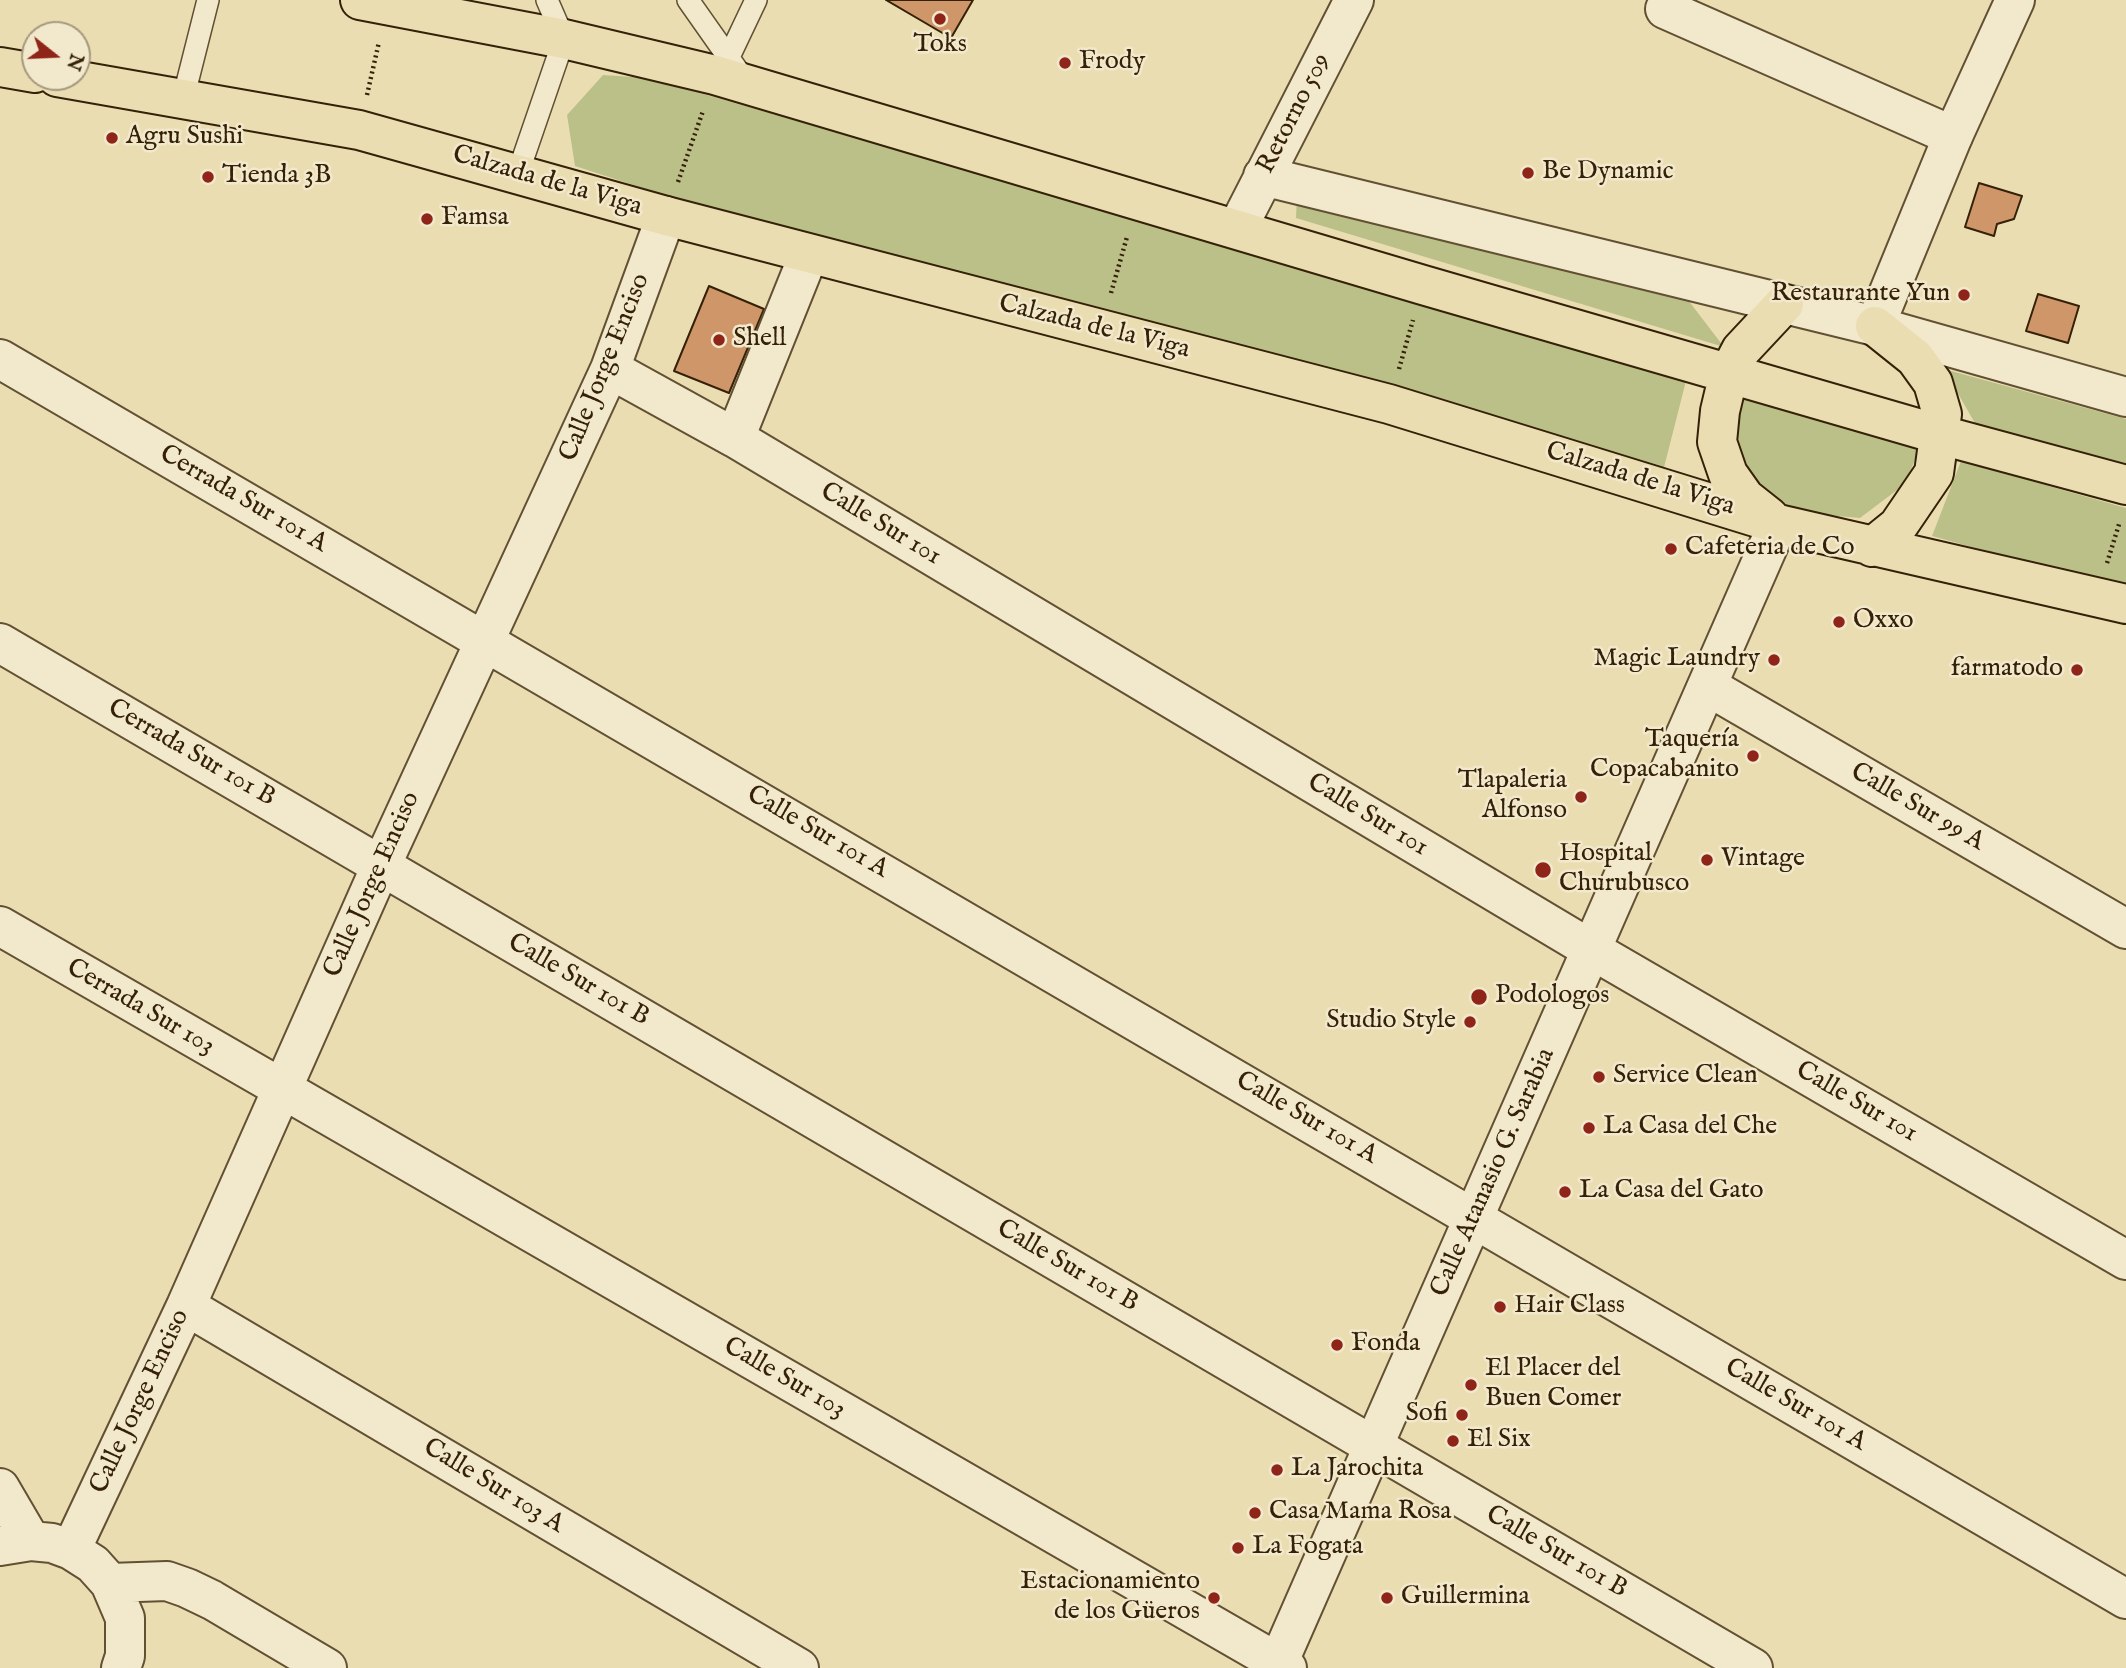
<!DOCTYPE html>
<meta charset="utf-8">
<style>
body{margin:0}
#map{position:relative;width:2126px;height:1668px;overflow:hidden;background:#ebddb2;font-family:"IM FELL English",serif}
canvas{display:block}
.north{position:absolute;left:21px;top:21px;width:70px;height:70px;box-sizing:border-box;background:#f2e9cd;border:2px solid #a6997e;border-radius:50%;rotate:108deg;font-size:19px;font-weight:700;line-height:28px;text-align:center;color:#342107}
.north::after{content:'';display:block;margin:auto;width:24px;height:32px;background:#8f2418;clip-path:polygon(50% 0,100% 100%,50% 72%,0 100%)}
</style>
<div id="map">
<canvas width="2126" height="1668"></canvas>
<div class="north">N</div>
</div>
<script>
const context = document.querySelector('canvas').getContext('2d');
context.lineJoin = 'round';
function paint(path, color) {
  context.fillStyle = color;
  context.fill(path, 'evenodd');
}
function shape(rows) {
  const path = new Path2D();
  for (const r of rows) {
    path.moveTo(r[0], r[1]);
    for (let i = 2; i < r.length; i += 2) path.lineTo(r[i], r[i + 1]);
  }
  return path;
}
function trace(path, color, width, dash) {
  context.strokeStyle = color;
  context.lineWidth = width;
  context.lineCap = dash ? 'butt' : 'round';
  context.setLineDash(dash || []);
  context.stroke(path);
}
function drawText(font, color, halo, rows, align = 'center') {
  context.font = font + ' "IM FELL English",serif';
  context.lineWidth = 5;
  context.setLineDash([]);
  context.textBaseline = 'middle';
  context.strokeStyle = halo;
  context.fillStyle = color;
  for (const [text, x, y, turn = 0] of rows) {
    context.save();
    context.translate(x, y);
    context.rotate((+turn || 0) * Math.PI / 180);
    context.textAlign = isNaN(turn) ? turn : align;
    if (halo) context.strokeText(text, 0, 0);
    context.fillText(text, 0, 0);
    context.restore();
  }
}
const green = shape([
 [603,75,648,78,1687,377,1658,491,750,223,575,166,567,115],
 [1297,195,1685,296,1724,347,1296,218],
 [1944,369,2126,419,2126,464,1976,425],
 [1740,391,1921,445,1905,484,1860,518,1802,513,1752,490,1734,453],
 [1961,461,2126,508,2126,590,1932,536]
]);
const building = shape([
 [886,0,973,0,951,38,886,0],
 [1979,183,2022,196,2014,219,1997,224,1994,236,1965,227,1979,183],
 [709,286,764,309,729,393,674,371,709,286],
 [2038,294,2079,306,2068,343,2026,331,2038,294]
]);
const path = shape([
 [367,95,379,42],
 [678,182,703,111],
 [1111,293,1127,237],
 [1399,369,1413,320],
 [2107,563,2120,521]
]);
const service = shape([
 [688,0,745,81],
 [728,59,756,0],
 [183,99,208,0],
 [518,173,564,39,547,0]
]);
const minor = shape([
 [1665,9,1953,136],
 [1263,176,1875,326],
 [1237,229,1354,0],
 [0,359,2126,1599],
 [610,369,735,438,1592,950,2126,1260],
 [735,438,809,254],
 [0,643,1753,1668],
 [1709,687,2126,929],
 [0,926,1287,1668],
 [186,1306,799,1668],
 [0,1488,31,1541],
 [0,1546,31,1541,52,1543,71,1550,93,1564,110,1583,125,1618,125,1656,121,1668],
 [71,1550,186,1306,381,866,610,369,666,216],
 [110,1583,167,1581,187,1588,212,1600,327,1668]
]);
const tertiary = shape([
 [2015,0,1953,136,1875,326,2126,397],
 [1276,1668,1778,524]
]);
const primary = shape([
 [360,0,564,39,715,75,1423,285,1941,435,2126,485],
 [0,67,35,73],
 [57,77,359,130,666,216,1389,404,1778,524,2126,604],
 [1769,517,1745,498,1728,474,1717,442,1720,411,1729,373,1741,350,1784,304],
 [1872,547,1898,526,1934,473,1942,414,1933,383,1915,358,1875,326]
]);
const markers = [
 [940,19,7,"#8f2418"],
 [1065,63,7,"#8f2418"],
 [112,138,7,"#8f2418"],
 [1528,173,7,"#8f2418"],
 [208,177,7,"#8f2418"],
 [427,219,7,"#8f2418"],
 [1964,295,7,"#8f2418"],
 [719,340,7,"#8f2418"],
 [1671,549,7,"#8f2418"],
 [1839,622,7,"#8f2418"],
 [1774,660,7,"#8f2418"],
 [2077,670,7,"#8f2418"],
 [1753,756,7,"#8f2418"],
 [1581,797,7,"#8f2418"],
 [1707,860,7,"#8f2418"],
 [1543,870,9,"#8f2418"],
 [1479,997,9,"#8f2418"],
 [1470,1022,7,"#8f2418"],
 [1599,1077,7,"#8f2418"],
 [1589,1128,7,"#8f2418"],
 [1565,1192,7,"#8f2418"],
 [1500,1307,7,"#8f2418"],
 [1337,1345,7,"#8f2418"],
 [1471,1385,7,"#8f2418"],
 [1462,1415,7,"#8f2418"],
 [1453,1441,7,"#8f2418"],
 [1277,1470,7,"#8f2418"],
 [1255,1513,7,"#8f2418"],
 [1238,1548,7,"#8f2418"],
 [1214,1598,7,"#8f2418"],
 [1387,1598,7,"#8f2418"]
];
const poiNames = [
 ["Toks",940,46,"center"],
 ["Frody",1079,63],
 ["Agru Sushi",126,138],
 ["Be Dynamic",1542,173],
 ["Tienda 3B",222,177],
 ["Famsa",441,219],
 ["Restaurante Yun",1950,295,"right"],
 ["Shell",733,340],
 ["Cafeteria de Co",1685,549],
 ["Oxxo",1853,622],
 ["Magic Laundry",1760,660,"right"],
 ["farmatodo",2063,670,"right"],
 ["Taquería",1739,741,"right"],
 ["Copacabanito",1739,771,"right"],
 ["Tlapaleria",1567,782,"right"],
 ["Alfonso",1567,812,"right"],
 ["Hospital",1559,855],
 ["Churubusco",1559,885],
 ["Vintage",1721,860],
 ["Podologos",1495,997],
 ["Studio Style",1456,1022,"right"],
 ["Service Clean",1613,1077],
 ["La Casa del Che",1603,1128],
 ["La Casa del Gato",1579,1192],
 ["Hair Class",1514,1307],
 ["Fonda",1351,1345],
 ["El Placer del",1485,1370],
 ["Buen Comer",1485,1400],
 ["Sofi",1448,1415,"right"],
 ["El Six",1467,1441],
 ["La Jarochita",1291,1470],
 ["Casa Mama Rosa",1269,1513],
 ["La Fogata",1252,1548],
 ["Estacionamiento",1200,1583,"right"],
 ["de los Güeros",1200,1613,"right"],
 ["Guillermina",1401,1598]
];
const streetNames = [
 ["Retorno 509",1295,114,-63],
 ["Calzada de la Viga",547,182,16],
 ["Calzada de la Viga",1094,328,14],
 ["Calle Jorge Enciso",606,368,-68],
 ["Calzada de la Viga",1640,480,17],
 ["Cerrada Sur 101 A",243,500,30],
 ["Calle Sur 101",880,525,31],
 ["Cerrada Sur 101 B",191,754,30],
 ["Calle Sur 99 A",1917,808,30],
 ["Calle Sur 101",1367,816,31],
 ["Calle Sur 101 A",817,833,30],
 ["Calle Jorge Enciso",373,885,-66],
 ["Calle Sur 101 B",578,981,30],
 ["Cerrada Sur 103",140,1008,30],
 ["Calle Sur 101",1856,1103,30],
 ["Calle Sur 101 A",1306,1119,30],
 ["Calle Atanasio G. Sarabia",1494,1173,-66],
 ["Calle Sur 101 B",1067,1267,30],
 ["Calle Sur 103",784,1379,30],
 ["Calle Jorge Enciso",141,1402,-65],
 ["Calle Sur 101 A",1795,1406,30],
 ["Calle Sur 103 A",493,1487,31],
 ["Calle Sur 101 B",1556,1553,30]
];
paint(green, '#bbc089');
paint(building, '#cf9669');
trace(building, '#342107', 2);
trace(service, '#625032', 24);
trace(minor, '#625032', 42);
trace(tertiary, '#625032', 42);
trace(primary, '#342107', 42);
trace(path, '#342107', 4.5, [2, 3.5]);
trace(service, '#f2e9cd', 21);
trace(minor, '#f2e9cd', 38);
trace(tertiary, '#f2e9cd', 38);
trace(primary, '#ebddb2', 38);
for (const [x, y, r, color] of markers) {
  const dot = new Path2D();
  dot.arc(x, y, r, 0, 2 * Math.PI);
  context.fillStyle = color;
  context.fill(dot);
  trace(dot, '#f2e9cd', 2.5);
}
drawText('26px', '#342107', '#f2e9cd', poiNames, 'left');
drawText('26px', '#342107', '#f2e9cd', streetNames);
</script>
